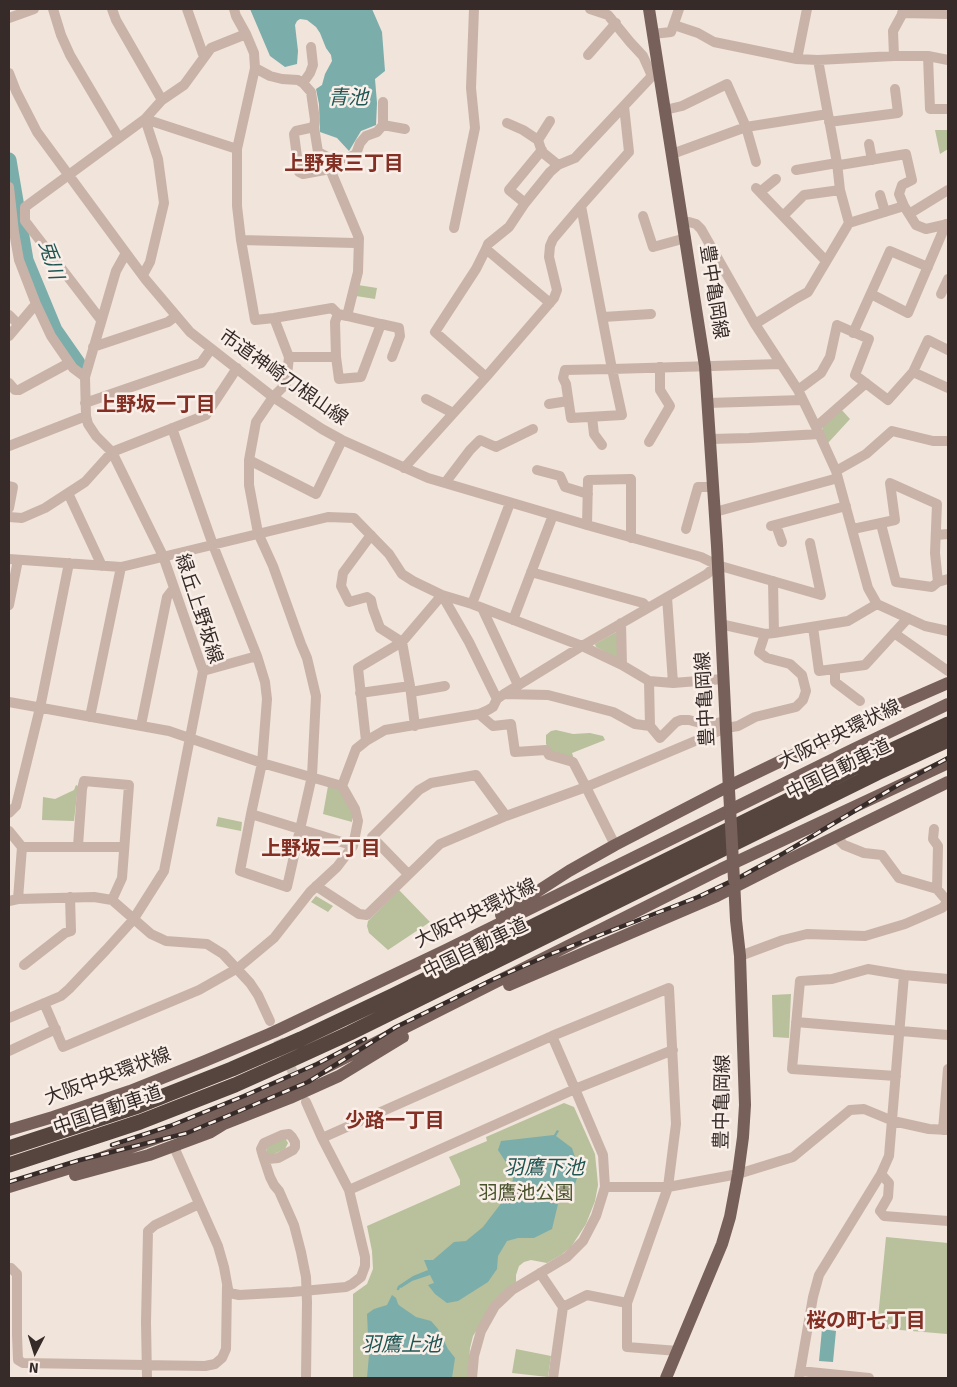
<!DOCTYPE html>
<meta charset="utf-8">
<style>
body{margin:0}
#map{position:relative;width:957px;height:1387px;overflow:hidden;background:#f1e4db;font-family:Signika,sans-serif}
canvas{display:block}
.frame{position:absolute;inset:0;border:10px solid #362b28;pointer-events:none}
.north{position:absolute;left:10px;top:1327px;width:50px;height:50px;-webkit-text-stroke:4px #f9efe8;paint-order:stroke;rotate:185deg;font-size:14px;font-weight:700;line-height:20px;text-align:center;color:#362b28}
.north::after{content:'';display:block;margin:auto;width:18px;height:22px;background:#362b28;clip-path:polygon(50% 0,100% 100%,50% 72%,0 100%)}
</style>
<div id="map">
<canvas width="957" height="1387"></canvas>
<div class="frame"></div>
<div class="north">N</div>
</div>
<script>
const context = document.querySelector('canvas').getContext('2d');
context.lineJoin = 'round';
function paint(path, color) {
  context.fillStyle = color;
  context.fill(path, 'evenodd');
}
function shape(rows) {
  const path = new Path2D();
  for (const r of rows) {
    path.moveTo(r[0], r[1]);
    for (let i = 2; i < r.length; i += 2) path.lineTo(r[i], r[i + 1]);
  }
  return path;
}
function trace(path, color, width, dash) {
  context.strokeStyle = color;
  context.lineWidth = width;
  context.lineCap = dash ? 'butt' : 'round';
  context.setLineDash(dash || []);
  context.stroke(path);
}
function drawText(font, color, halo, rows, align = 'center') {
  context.font = font + ' Signika,"Noto Sans JP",sans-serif';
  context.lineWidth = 5;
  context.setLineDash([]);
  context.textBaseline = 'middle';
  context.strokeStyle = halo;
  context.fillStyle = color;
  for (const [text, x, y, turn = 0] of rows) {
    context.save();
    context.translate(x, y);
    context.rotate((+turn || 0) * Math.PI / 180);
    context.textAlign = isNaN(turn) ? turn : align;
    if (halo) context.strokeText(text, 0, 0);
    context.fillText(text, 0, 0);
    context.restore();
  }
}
const green = shape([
 [935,130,948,130,948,149,940,154],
 [358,285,377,288,375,299,356,296],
 [840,408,850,419,828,443,822,431,823,425],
 [618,631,619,656,616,658,596,647,595,644],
 [556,730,573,734,590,733,603,736,605,740,572,753,574,759,552,753,546,744,546,735,551,731],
 [76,785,78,786,74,821,42,820,43,797,55,799,74,790],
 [328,786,338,789,342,793,351,809,352,815,352,822,323,814],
 [218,817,242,822,241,831,216,826],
 [399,890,430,922,388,950,369,933,367,926,368,921],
 [316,896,333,906,328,912,311,902],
 [791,994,789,1038,773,1037,772,995],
 [564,1103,574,1107,595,1154,597,1174,598,1185,595,1201,586,1224,571,1247,561,1255,547,1263,531,1260,524,1262,519,1266,516,1275,516,1283,482,1322,473,1336,470,1348,468,1378,353,1378,353,1294,367,1284,373,1269,372,1251,367,1226,460,1185,460,1180,449,1157,487,1141,486,1137],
 [285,1138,288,1143,285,1149,272,1155,267,1155,266,1146],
 [886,1237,948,1243,947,1334,877,1328],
 [516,1349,551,1356,548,1377,512,1373]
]);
const water = shape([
 [250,9,372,9,382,32,385,71,375,79,377,103,376,125,361,131,349,151,337,138,320,132,319,104,316,89,322,85,325,74,332,61,331,55,326,48,320,33,316,27,307,20,300,19,297,21,295,25,298,51,297,64,285,67,270,56],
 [557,1130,559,1131,556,1136,572,1148,578,1166,578,1175,574,1187,558,1204,552,1229,534,1238,518,1238,507,1241,498,1256,497,1269,488,1282,458,1301,447,1303,435,1294,428,1285,434,1283,430,1275,412,1281,401,1288,398,1286,413,1276,428,1270,424,1260,433,1260,454,1242,466,1241,483,1227,509,1193,513,1179,509,1167,498,1150,501,1141,554,1135],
 [392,1295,396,1298,398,1304,400,1306,416,1317,431,1321,438,1329,448,1349,455,1358,452,1378,367,1378,369,1355,367,1314,374,1309,387,1305],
 [822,1329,836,1331,833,1362,819,1361]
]);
const stream = shape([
 [398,1289,399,1287]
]);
const river = shape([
 [9,160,26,260,55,330,78,363]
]);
const minorTunnel = shape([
 [272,1026,300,1088]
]);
const minor = shape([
 [53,9,61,35,70,55,119,138],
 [112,9,116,20,162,100],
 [187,9,204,57],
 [590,9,608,15,630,42,643,56,652,76],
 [902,13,948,14],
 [9,18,34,9],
 [674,25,698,33,714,42,797,59,818,60,894,56,928,56],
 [653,34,671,32,679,9],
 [588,55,616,23],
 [894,56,893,31,905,9],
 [797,59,807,9],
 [948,60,928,56,930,109,948,109],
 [255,68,270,76,282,79,298,80,303,83,311,92,315,120,314,127,318,152,329,158,348,158,356,154,360,143,366,136,377,132,383,125,405,129],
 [9,73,16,91,37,132,126,253,146,280,190,332,273,397,322,429,342,440,428,478,587,525,701,557,717,565,821,595,810,543],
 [303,83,310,73,313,65,311,47],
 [383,102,383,125],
 [665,110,682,106,727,84,746,127,756,162],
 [829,122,898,113,895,89],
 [507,123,523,130,538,140,542,152,558,165,575,158,652,76,659,70],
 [314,127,296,131,294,134,299,172,303,174,330,169],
 [538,140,550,121],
 [869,144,872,160],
 [672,154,746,127,828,114],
 [796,170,837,163,840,165,906,154,912,180,902,185,899,194,904,206,916,225,926,229,948,224],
 [9,187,14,232,19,260,36,304,51,336,73,368,85,377],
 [756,188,826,261],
 [760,192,776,179],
 [880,195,885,212],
 [525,203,550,172,558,165],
 [581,206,612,369,622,415,571,418,566,384,563,378,565,370,612,369,780,364],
 [909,214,948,190],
 [643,216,653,247,686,238],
 [783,216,804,195,840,190],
 [683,222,689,222,696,224,701,229,755,324,798,390,816,427,836,471,868,588,877,604,925,626,948,631],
 [849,223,904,206],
 [454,228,475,128,471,88,474,9],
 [241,240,355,243,359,238,330,169,329,158],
 [486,249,488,244,509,227,525,203,509,190,542,150],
 [143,275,150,262,164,203,158,159,145,119,237,149],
 [871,294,908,313,946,224],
 [941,294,948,279],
 [9,315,18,324],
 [603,317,651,314],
 [274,318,332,308,338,314,347,316],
 [101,320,25,221,25,207,145,119,162,100,184,85,211,48,246,34],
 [381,324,399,328,400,336,392,357],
 [755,324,797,298,808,292,849,223,840,190,837,163,818,60],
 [853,333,890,251,928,267],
 [9,336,36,304],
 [93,347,168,322,176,316],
 [289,357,336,357,339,379,361,377,381,324,347,316,358,272,359,238],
 [336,357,335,322,338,314],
 [913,372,948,388],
 [486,377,435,332,476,269,486,249,550,303],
 [9,383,15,390,19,390,69,363],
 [798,390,821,373,830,357,837,325,869,339,855,375,888,400,913,372,928,340,948,350],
 [426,399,453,413],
 [85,403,201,363,211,349],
 [708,403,802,400],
 [549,404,568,401],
 [592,417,594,434,602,445],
 [816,427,866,383],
 [172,428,213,545,257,656,265,682,267,699,262,763,251,814,240,871,287,887,312,776,316,696,307,658,301,644,273,566,258,533,249,485,249,460,256,422,273,397,286,384,289,357,274,318,255,320,241,240,237,206,237,149,255,68,254,53,246,34,236,16,234,9],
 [711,439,749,438,820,434],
 [649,442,670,406,660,390,660,367],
 [9,446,86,416],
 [249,460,316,494,342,440],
 [404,468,486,377,554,298,557,290,549,257,550,246,553,239,581,206,629,152,624,106],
 [537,470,560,476,565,487,588,494],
 [836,471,866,454,892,431,933,441,948,441],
 [445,483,470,450,480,440,496,447,533,429],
 [9,486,13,487,9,508],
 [68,493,102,566],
 [715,512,838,478],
 [9,517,22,518,45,508,85,482,112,452,206,415,237,368],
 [881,524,896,582,932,587,938,582,948,579],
 [587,525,588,480,631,479,631,538],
 [776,525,782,542],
 [771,526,846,506],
 [686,529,698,487,713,487],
 [853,529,895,520,890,483,937,504,935,553,938,582],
 [371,535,343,573,341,586,349,602,367,597,371,600,373,609,380,628,402,642,410,686,415,726],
 [936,535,948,534],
 [9,559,121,567,328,517,354,518,389,554,402,574,413,581,442,595,472,604,582,646,622,665,649,681,673,683,723,679],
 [531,572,643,603,648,608],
 [773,581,774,633],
 [667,597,673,683],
 [472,604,510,503],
 [9,605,18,560],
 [482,608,518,685],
 [513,620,553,515],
 [621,623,622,665],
 [720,624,765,634,774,633,848,621,877,604],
 [813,627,819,671,865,665,908,618],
 [894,633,948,671],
 [835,669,835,682,860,701],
 [203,671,257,656],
 [411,692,445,686],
 [360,693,410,686],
 [504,694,548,695,613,712,635,724,650,726,649,681],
 [9,702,169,731,262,763,342,786,355,809,358,821,353,846,337,867,310,892,274,938,238,968,199,990,63,1047,44,1003],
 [90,717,121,567],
 [141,725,167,597,174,588],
 [650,726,660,738,676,722,681,720,689,720,708,725,725,721],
 [366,741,358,668,402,642,442,595,469,642,497,699],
 [342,786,356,749,366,741,385,730,479,714,488,710,493,707,497,699,504,694,582,646,707,574,717,565],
 [9,813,16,806,40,708,69,563],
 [251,814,348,844],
 [934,829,933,839,938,846,937,889],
 [9,831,22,847,18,899],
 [836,837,844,845,864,853,882,855,899,878,937,889,948,902],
 [615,845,586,787,726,728,738,726,755,717,796,707,803,700,806,691,802,675,790,664,767,658,759,652,765,634],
 [78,846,82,789,84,781,129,785,122,878,112,900],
 [22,847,124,847],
 [408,874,372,837,419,790,431,783,476,775,506,816],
 [316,886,359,914,367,915,440,844,506,816,586,787,573,762,549,755,546,750,515,752,511,724,493,726,479,714],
 [9,901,18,899,94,897,112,900,151,934,166,941,207,944,223,954,250,983,258,995,270,1021],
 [740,956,783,940,807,934,865,936,905,924,942,908,948,902],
 [24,965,65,933,71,931,70,897],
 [9,1018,61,996,69,989,106,950,133,920,164,871,203,671,163,556,112,452,96,436,88,424,86,416,85,377,116,271,126,253],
 [796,1022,948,1035],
 [552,1036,575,1089,673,1050],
 [9,1051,56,1029],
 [896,1076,792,1069,800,981,832,979,868,969,904,975,948,979],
 [943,1130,948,1069],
 [289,1134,292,1137,295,1142,295,1147,293,1150,278,1158,268,1159,263,1156,261,1149,264,1143,282,1135,289,1134],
 [322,1138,552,1036,669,988,676,1124,668,1187,627,1303,627,1347,678,1351],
 [174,1147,218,1246,224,1267,228,1289,230,1293,239,1295,292,1292,346,1287,352,1284,361,1277,365,1266,365,1257,349,1190,322,1138,306,1102],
 [263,1156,270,1177,274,1185,279,1191,294,1225,301,1252,306,1277,307,1302,306,1378],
 [881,1174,889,1183,888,1197,880,1211,884,1216,948,1221],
 [349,1190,575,1089,603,1155,605,1187,668,1187,738,1174,793,1157,850,1110,864,1109,893,1121,929,1129,948,1130],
 [9,1268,11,1268,17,1274,17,1335,18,1360,23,1363,205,1366,215,1364,222,1358,226,1349,227,1286],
 [540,1273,563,1307,553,1378],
 [563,1307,587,1295,627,1303],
 [800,1371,869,1378],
 [147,1378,146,1322,148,1231,155,1225,199,1204],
 [472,1378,474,1356,481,1331,495,1306,512,1290,567,1257,583,1241,596,1216,605,1187],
 [799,1378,813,1297,819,1275,881,1174,889,1156,904,975]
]);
const major = shape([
 [649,9,705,366,717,546,729,790],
 [501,915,569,871,615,845,729,786,893,707,948,683],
 [509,985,717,896,784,862,948,782],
 [9,1130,53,1117,130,1091,205,1061,274,1032,446,950,852,750,948,704],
 [75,1175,149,1155,211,1132,224,1124,290,1098,339,1076,403,1037],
 [9,1187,93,1161,187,1127,305,1078,721,869,948,763],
 [666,1378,722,1244,730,1217,738,1174,743,1137,745,1105,740,956,736,920,734,880]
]);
const highway = shape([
 [9,1148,138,1106,232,1069,301,1039,394,995,851,769,948,724],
 [9,1165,140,1122,235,1085,291,1060,350,1033,877,773,948,740]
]);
const rail = shape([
 [112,1145,170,1126,244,1096,317,1064,365,1039],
 [9,1182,80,1160,187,1133,308,1082,396,1027,494,979,551,954,698,897,742,876,784,853,898,785,948,758]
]);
const majorBridge = shape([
 [729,790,734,880]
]);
const streetNames = [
 ["豊中亀岡線",713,292,81],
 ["市道神崎刀根山線",283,378,35],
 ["緑丘上野坂線",198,609,72],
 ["豊中亀岡線",706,699,-93],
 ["大阪中央環状線",840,735,-26],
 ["中国自動車道",839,770,-26],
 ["大阪中央環状線",476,914,-26],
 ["中国自動車道",476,949,-26],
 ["大阪中央環状線",108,1077,-20],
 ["豊中亀岡線",723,1102,-89],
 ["中国自動車道",108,1111,-19]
];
const parkNames = [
 ["羽鷹池公園",526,1194]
];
const waterNames = [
 ["青池",348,99],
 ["兎川",50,260,73],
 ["羽鷹下池",544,1169],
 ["羽鷹上池",401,1346]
];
const neighbourhoodNames = [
 ["上野東三丁目",344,165],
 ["上野坂一丁目",156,406],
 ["上野坂二丁目",321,850],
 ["少路一丁目",395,1122],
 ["桜の町七丁目",866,1322]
];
paint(green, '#b8c09c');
paint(water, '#7badaa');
trace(stream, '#7badaa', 2.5);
trace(river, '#7badaa', 15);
trace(minorTunnel, '#ccbfb7', 10, [10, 5]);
trace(minor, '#c9b3a8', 10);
trace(major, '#776059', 12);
trace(highway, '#56443f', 15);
trace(rail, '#362b28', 4.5);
trace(rail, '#f9efe8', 2.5, [8]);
trace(majorBridge, '#776059', 12);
drawText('19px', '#362b28', '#f9efe8', streetNames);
drawText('19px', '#49532c', '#f9efe8', parkNames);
drawText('italic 20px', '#1e5654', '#f9efe8', waterNames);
drawText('bold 20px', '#832f23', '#f9efe8', neighbourhoodNames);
</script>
